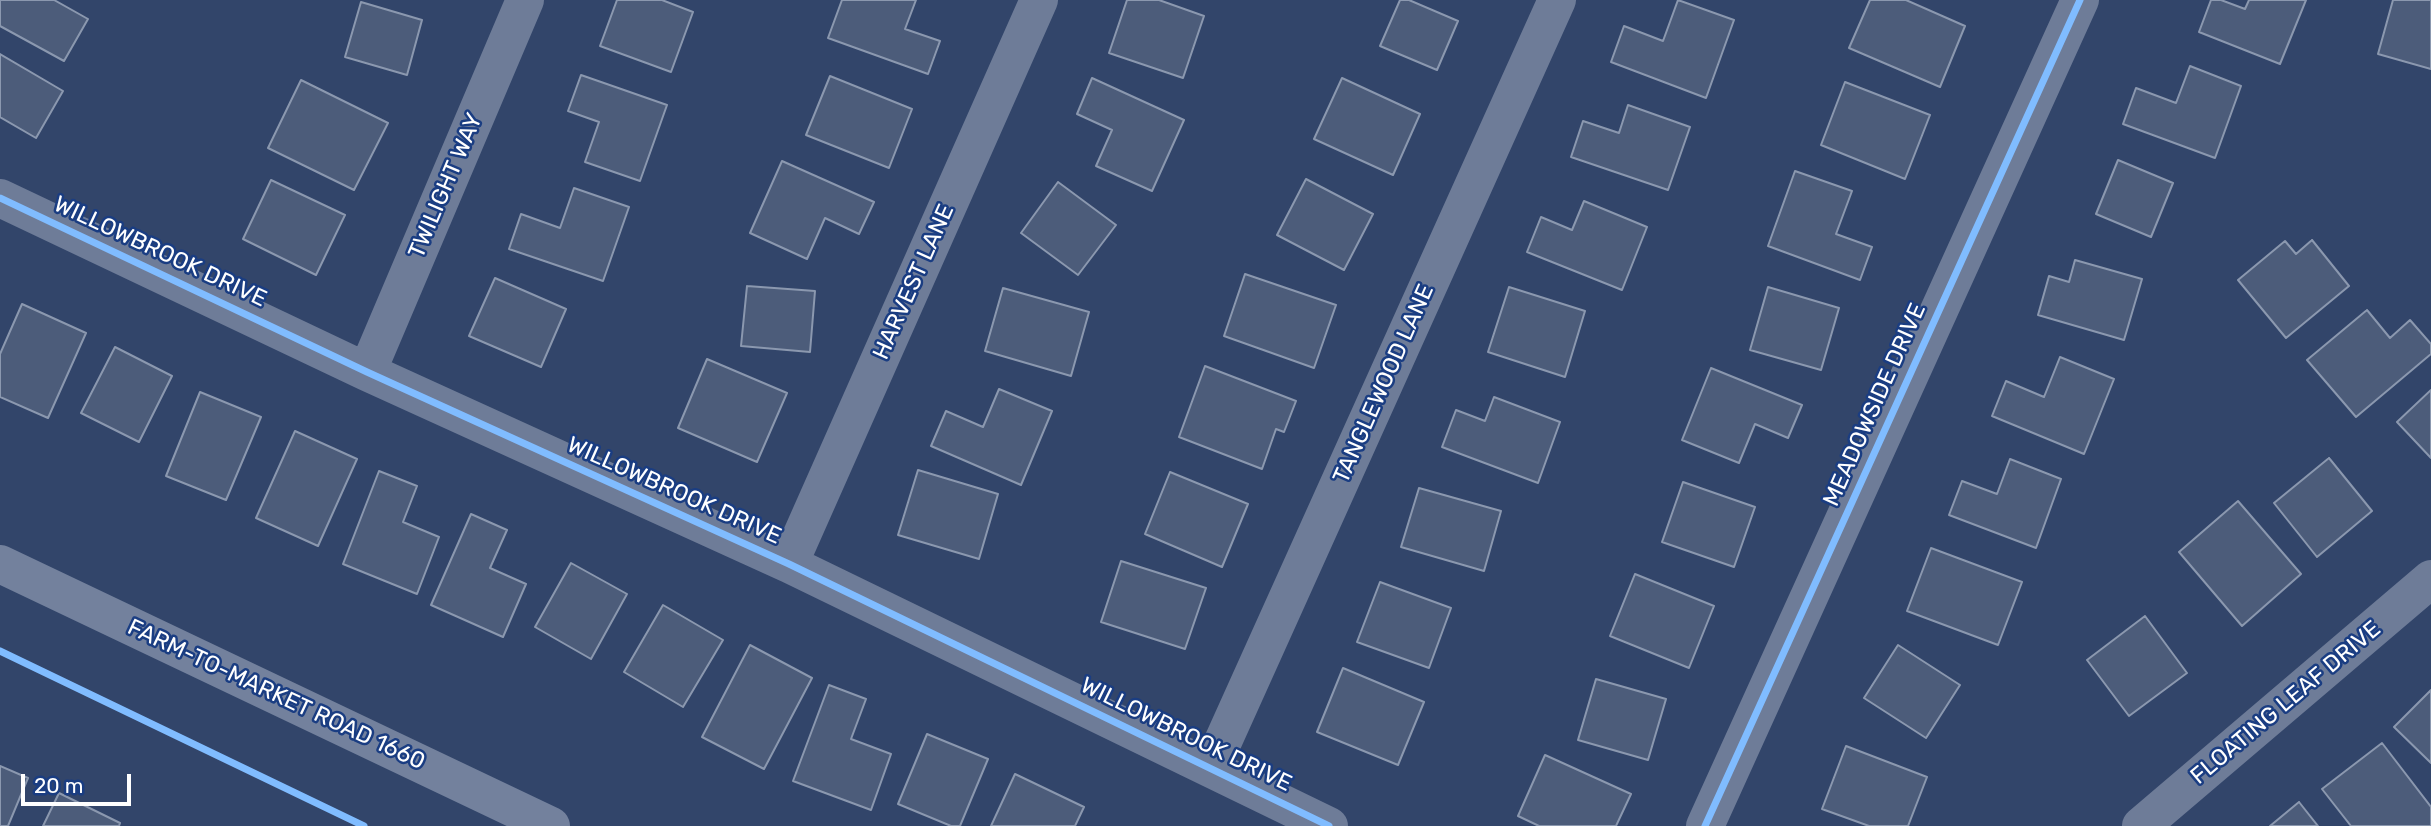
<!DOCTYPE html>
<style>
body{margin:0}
#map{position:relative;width:2431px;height:826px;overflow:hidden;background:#32456a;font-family:Rubik,sans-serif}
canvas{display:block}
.scale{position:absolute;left:21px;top:774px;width:110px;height:32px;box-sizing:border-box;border:4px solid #fff;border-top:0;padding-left:9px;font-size:21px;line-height:24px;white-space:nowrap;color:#fff;-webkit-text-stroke:5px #1a3d82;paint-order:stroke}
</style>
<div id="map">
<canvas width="2431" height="826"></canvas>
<div class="scale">20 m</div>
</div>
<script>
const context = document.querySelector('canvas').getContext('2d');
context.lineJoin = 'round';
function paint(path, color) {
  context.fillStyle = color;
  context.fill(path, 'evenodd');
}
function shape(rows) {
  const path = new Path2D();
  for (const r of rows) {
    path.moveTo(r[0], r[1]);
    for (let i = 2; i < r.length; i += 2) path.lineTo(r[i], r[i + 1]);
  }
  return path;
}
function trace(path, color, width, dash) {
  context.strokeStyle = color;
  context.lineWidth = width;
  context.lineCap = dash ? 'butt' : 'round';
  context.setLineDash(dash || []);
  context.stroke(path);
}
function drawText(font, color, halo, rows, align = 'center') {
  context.font = font + ' Rubik,sans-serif';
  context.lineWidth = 5;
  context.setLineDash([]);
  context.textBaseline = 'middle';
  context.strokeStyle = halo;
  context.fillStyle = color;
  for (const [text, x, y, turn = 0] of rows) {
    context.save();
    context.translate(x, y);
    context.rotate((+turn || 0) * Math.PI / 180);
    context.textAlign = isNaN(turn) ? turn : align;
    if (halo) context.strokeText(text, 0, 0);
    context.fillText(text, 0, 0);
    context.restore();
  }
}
const building = shape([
 [0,0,54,0,88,19,64,61,0,26,0,0],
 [617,0,662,0,693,12,671,72,600,46,617,0],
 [842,0,916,0,905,29,940,41,928,74,828,38,842,0],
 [1127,0,1159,0,1204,16,1183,78,1109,53,1127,0],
 [1400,0,1409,0,1458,21,1437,70,1380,46,1400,0],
 [1678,0,1734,20,1706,98,1611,62,1624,26,1663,41,1678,0],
 [1870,0,1906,0,1965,26,1940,87,1849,48,1870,0],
 [2211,0,2221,0,2245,9,2249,0,2306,0,2280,64,2199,32,2211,0],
 [2393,0,2431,0,2431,69,2378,54,2393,0],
 [361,2,422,20,407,75,345,57,361,2],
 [0,54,63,91,36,138,0,117,0,54],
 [2190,66,2241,86,2215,158,2123,124,2136,88,2176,103,2190,66],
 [581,75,667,105,640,181,585,162,599,122,568,111,581,75],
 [830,76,912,109,889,168,806,135,830,76],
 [1092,78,1184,120,1152,191,1096,166,1112,130,1077,114,1092,78],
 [1342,78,1420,114,1393,175,1314,139,1342,78],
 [301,80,388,123,354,190,268,148,301,80],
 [1845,82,1930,115,1905,179,1821,145,1845,82],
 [1628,105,1690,127,1668,190,1571,157,1583,121,1619,133,1628,105],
 [2118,160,2173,183,2151,237,2096,214,2118,160],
 [782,161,874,202,859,234,825,218,807,259,750,233,782,161],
 [1795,171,1852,191,1836,234,1872,247,1860,280,1768,246,1795,171],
 [1306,179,1373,214,1344,270,1277,235,1306,179],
 [271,180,345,215,316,275,243,239,271,180],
 [1058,182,1116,225,1078,275,1021,233,1058,182],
 [574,188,629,207,603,281,509,249,521,214,560,228,574,188],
 [1584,201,1647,227,1622,290,1527,252,1541,217,1572,230,1584,201],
 [2312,240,2349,286,2286,338,2238,280,2285,241,2296,254,2312,240],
 [2075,260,2142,279,2124,340,2038,315,2049,276,2069,282,2075,260],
 [1245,274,1336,305,1314,368,1224,336,1245,274],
 [495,278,566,309,541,367,469,336,495,278],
 [747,286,815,291,810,352,741,346,747,286],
 [1509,287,1585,311,1565,377,1488,352,1509,287],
 [1768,287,1839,308,1821,370,1750,350,1768,287],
 [1003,288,1089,312,1071,376,985,351,1003,288],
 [22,304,86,333,48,418,0,397,0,354,22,304],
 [2367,310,2390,338,2410,320,2431,344,2431,354,2356,417,2307,360,2367,310],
 [115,347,172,376,139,442,81,413,115,347],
 [2060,357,2114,379,2084,454,1992,416,2006,381,2044,397,2060,357],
 [707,359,787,393,757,462,678,428,707,359],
 [1205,366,1296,401,1284,432,1276,429,1262,469,1179,437,1205,366],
 [1711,368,1802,405,1788,438,1755,424,1739,463,1682,440,1711,368],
 [999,389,1052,411,1021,485,931,446,946,411,983,427,999,389],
 [2431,390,2431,458,2397,422,2431,390],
 [200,392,261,417,226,500,166,476,200,392],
 [1494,397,1560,422,1538,483,1442,447,1456,410,1485,421,1494,397],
 [295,431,357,459,318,546,256,518,295,431],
 [2329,458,2372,511,2317,557,2274,503,2329,458],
 [2010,459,2061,479,2036,548,1949,515,1962,481,1997,494,2010,459],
 [918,470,998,494,979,559,898,535,918,470],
 [379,471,417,486,403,522,439,537,417,594,343,564,379,471],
 [1170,472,1248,504,1222,567,1145,534,1170,472],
 [1683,482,1755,507,1734,567,1662,542,1683,482],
 [1419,488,1501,511,1484,571,1401,547,1419,488],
 [2238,501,2301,574,2242,626,2179,552,2238,501],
 [471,514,507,530,490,568,526,584,503,637,431,605,471,514],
 [1931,548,2022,582,1998,645,1907,611,1931,548],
 [1121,561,1206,588,1185,649,1101,622,1121,561],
 [571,563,627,594,591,659,535,627,571,563],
 [1635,574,1714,606,1689,668,1610,636,1635,574],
 [1380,582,1451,608,1429,668,1357,642,1380,582],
 [663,605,723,640,683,707,624,672,663,605],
 [2145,616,2187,673,2129,716,2087,660,2145,616],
 [750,645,812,678,764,769,702,737,750,645],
 [1898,645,1960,685,1926,738,1864,698,1898,645],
 [1343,668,1424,702,1398,765,1317,732,1343,668],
 [1596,679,1666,699,1648,760,1578,740,1596,679],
 [829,685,866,699,851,739,891,754,871,810,793,781,829,685],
 [2431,690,2431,763,2394,727,2431,690],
 [927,734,988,759,960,826,951,826,898,804,927,734],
 [2382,743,2431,807,2431,826,2351,826,2322,789,2382,743],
 [1846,746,1927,777,1908,826,1869,826,1822,809,1846,746],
 [1545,755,1631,794,1616,826,1539,826,1518,816,1545,755],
 [0,766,28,778,8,826,0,826,0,766],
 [1015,774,1084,807,1075,826,991,826,1015,774],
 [59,793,120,823,119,826,43,826,59,793],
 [2299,802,2318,826,2270,826,2299,802]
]);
const minor = shape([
 [0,198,367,372,789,564,1329,826],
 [367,372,525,0],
 [789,564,1039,0],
 [1211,768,1557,0],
 [1705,826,2080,0],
 [2141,826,2431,579]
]);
const secondary = shape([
 [0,564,551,826]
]);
const cycleway = shape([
 [0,198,367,372,789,564,1329,826],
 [0,651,364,826],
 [1705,826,2080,0]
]);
const streetNames = [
 ["TWILIGHT WAY",446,186,-67],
 ["WILLOWBROOK DRIVE",160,252,25],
 ["HARVEST LANE",914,282,-66],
 ["TANGLEWOOD LANE",1384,384,-66],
 ["MEADOWSIDE DRIVE",1875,405,-66],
 ["WILLOWBROOK DRIVE",674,491,24],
 ["FARM-TO-MARKET ROAD 1660",276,695,25],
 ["FLOATING LEAF DRIVE",2286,703,-40],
 ["WILLOWBROOK DRIVE",1186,735,26]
];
paint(building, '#4c5c7a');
trace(building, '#8b98af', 2);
trace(minor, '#6e7c98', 38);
trace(secondary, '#73819d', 38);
trace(cycleway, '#80bcff', 7);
drawText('23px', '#fff', '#1a3d82', streetNames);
</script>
